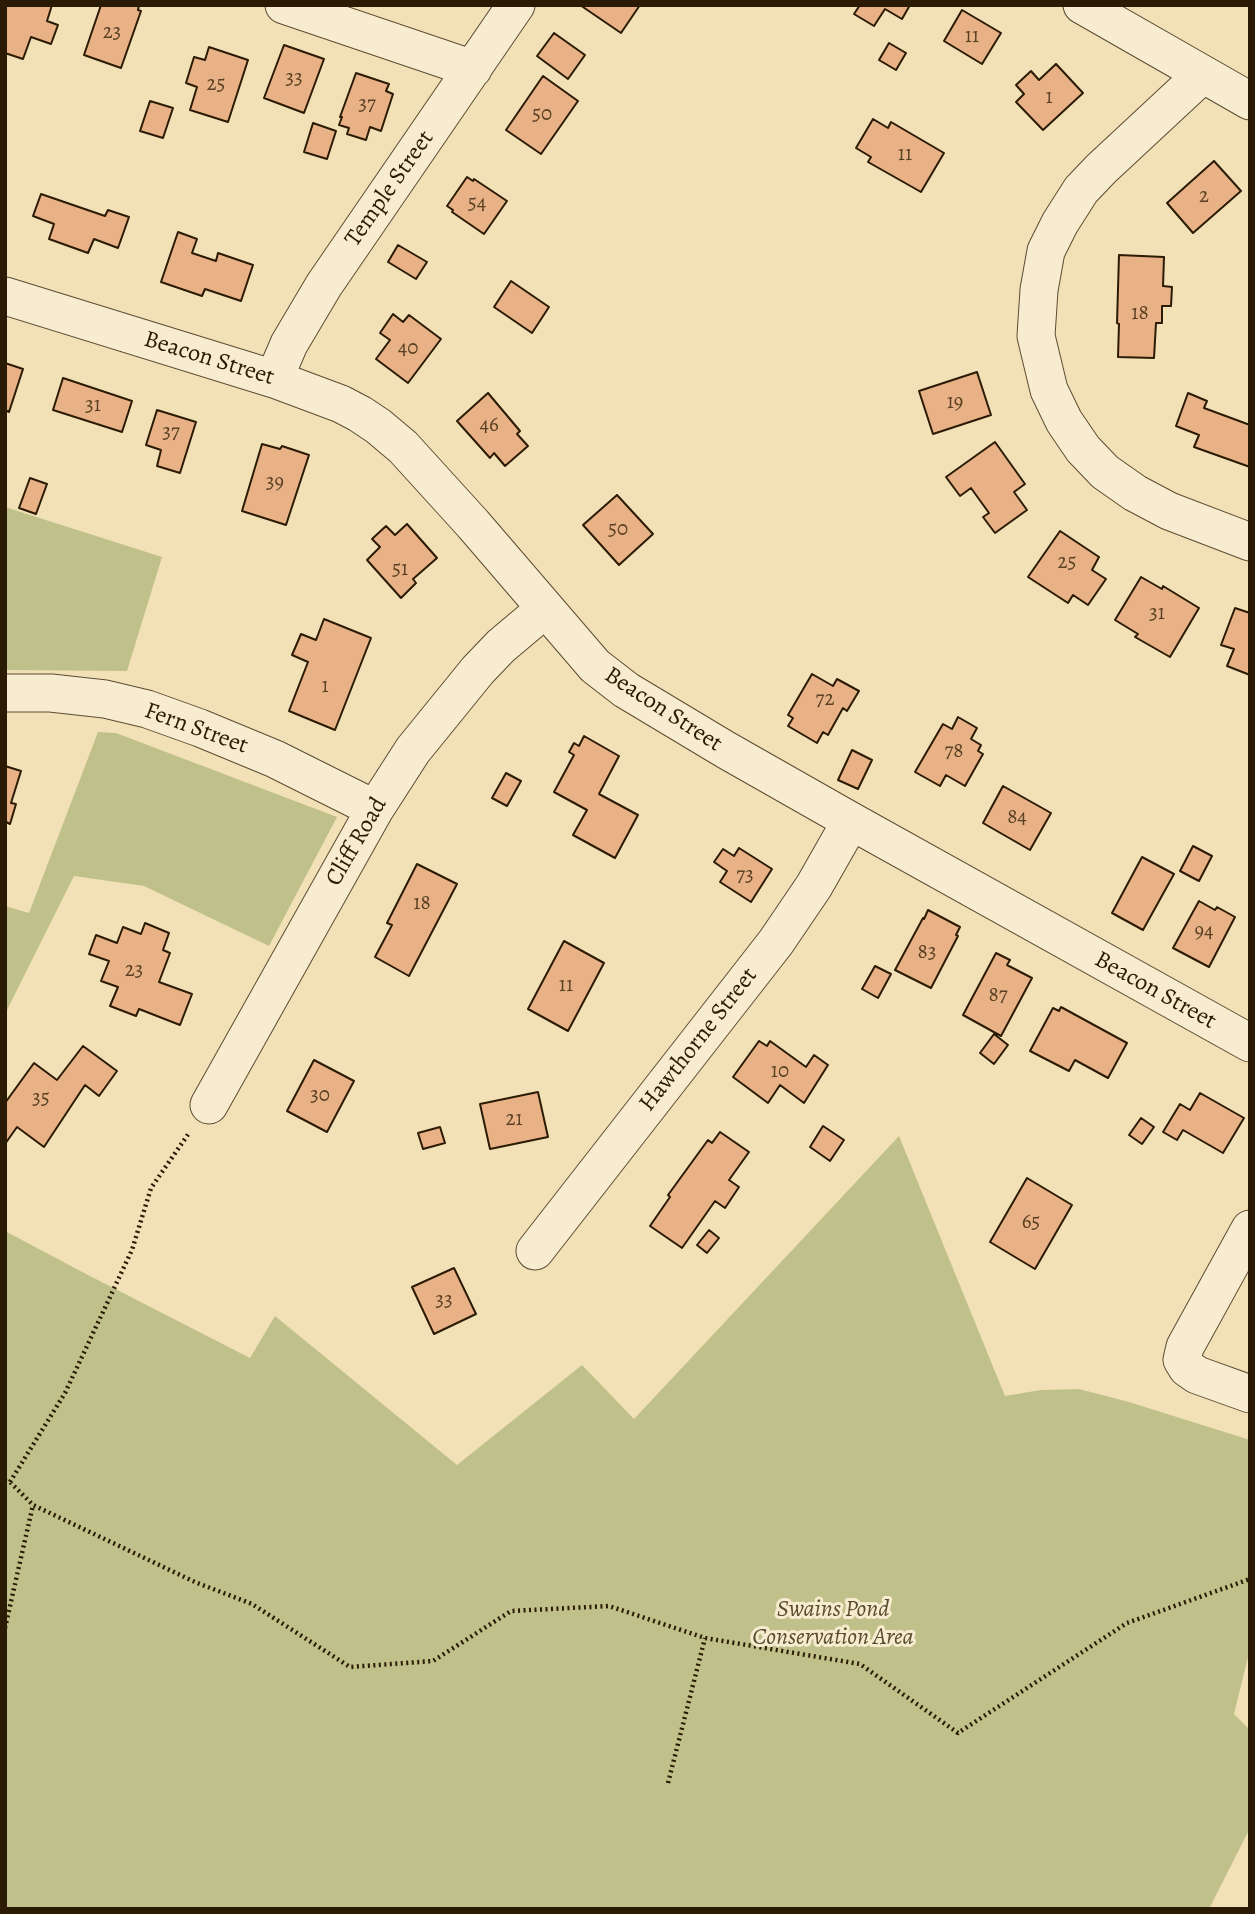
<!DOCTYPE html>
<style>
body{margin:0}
#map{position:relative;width:1255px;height:1914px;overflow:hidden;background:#f2e0b7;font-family:Alegreya,serif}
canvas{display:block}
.frame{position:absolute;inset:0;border:7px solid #2b1b04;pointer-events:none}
</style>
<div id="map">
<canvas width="1255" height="1914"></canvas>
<div class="frame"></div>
</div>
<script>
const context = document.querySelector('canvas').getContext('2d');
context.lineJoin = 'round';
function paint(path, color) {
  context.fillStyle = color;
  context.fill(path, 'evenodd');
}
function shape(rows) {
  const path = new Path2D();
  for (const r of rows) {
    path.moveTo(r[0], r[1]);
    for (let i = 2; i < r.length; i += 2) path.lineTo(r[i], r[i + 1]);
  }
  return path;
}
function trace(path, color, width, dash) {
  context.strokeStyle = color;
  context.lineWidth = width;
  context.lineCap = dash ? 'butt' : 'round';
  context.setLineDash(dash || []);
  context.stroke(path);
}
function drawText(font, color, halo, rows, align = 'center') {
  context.font = font + ' Alegreya,serif';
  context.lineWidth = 6;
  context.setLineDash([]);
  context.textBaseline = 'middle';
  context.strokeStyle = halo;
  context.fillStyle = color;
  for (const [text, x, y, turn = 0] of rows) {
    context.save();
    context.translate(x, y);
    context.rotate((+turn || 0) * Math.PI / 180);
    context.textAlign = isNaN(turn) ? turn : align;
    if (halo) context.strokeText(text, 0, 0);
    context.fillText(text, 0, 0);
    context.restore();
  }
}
const green = shape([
 [5,507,162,557,127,671,5,670],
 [98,732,116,733,337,817,269,946,144,886,74,876,5,1014,5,906,29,913],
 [899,1136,1005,1396,1041,1390,1079,1389,1129,1402,1250,1440,1250,1649,1234,1714,1250,1730,1250,1828,1209,1909,5,1909,5,1231,88,1275,250,1358,275,1316,457,1465,582,1365,634,1419]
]);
const building = shape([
 [5,5,52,5,47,21,58,25,51,44,31,37,23,59,5,53,5,5],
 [101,5,139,5,138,10,141,11,121,68,84,55,101,5],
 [580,5,640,5,621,33,580,5],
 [860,5,910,5,902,19,885,9,874,26,854,14,860,5],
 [962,10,1001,33,982,64,944,41,962,10],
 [554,33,585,55,568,79,537,56,554,33],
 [889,43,906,53,896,70,879,60,889,43],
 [284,45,324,59,304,113,264,98,284,45],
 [209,47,248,60,228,122,190,110,197,87,186,83,194,57,205,60,209,47],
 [1056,64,1083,93,1043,130,1016,102,1024,94,1016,85,1031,71,1039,80,1056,64],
 [356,73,389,84,386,91,393,94,381,131,370,127,366,140,347,134,349,128,339,125,342,117,340,117,356,73],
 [543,76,578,101,541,154,506,130,543,76],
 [150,101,173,108,163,138,140,131,150,101],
 [873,119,888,128,891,122,944,153,921,192,868,162,871,157,856,148,873,119],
 [313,123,336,131,327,159,304,152,313,123],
 [1214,161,1241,191,1193,233,1167,203,1214,161],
 [467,177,473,181,474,179,507,201,484,234,452,212,453,210,447,206,467,177],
 [41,194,105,216,108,210,129,217,118,248,94,239,88,253,49,239,54,224,33,216,41,194],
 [178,232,197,239,192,253,216,261,218,253,253,265,241,301,205,289,202,296,161,282,178,232],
 [398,245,427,262,416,279,388,262,398,245],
 [1119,255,1164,257,1163,286,1172,287,1171,306,1162,306,1162,323,1156,323,1154,358,1118,357,1119,324,1117,323,1119,255],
 [511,281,549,307,532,333,494,307,511,281],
 [393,314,403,322,409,315,441,339,408,383,376,359,390,340,380,333,393,314],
 [5,363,23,369,9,412,5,410,5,363],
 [977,372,991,415,933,434,919,391,977,372],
 [63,378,132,401,122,432,53,410,63,378],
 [488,393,520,431,517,434,528,446,505,466,494,453,490,458,457,421,488,393],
 [1188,393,1207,401,1204,408,1250,425,1250,467,1194,447,1199,435,1176,426,1188,393],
 [157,410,196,422,180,473,157,466,161,450,146,445,157,410],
 [995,442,1025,484,1014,492,1027,510,995,533,983,517,989,513,971,488,960,496,946,477,995,442],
 [262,444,280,449,282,446,309,455,286,525,242,511,262,444],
 [30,478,47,484,36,514,19,508,30,478],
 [617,495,653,534,619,565,583,525,617,495],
 [407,524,437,558,413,579,416,583,401,598,367,560,380,547,372,539,386,526,395,535,407,524],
 [1060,531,1099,557,1092,570,1106,579,1088,605,1073,595,1068,603,1028,577,1060,531],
 [1141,577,1162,589,1163,586,1199,608,1170,657,1135,637,1138,634,1115,620,1141,577],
 [1235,608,1250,613,1250,675,1227,666,1234,649,1221,645,1235,608],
 [324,619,371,638,335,730,289,711,308,662,292,655,301,634,316,640,324,619],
 [812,674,833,686,837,679,859,691,847,711,843,708,828,735,823,732,817,743,788,726,793,718,788,715,812,674],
 [958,717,977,728,971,739,981,745,978,751,983,754,965,786,946,775,940,786,915,772,943,724,952,729,958,717],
 [584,736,619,756,599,794,638,815,615,858,573,835,587,810,554,792,574,755,569,752,574,743,579,746,584,736],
 [852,750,872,760,858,789,838,780,852,750],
 [5,766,21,771,11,803,16,804,10,824,6,822,5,826,5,766],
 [506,773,521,781,507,806,492,798,506,773],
 [1003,786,1051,813,1030,850,983,823,1003,786],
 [1193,846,1212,856,1199,881,1180,871,1193,846],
 [739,848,772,869,751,902,720,882,727,871,714,862,723,849,734,856,739,848],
 [1142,857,1174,874,1143,930,1112,913,1142,857],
 [417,864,457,884,409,976,375,957,392,925,387,923,417,864],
 [1199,901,1215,910,1217,907,1235,917,1209,967,1173,948,1199,901],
 [928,910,960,927,956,935,958,936,931,988,895,970,923,918,924,919,928,910],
 [145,923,169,933,163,950,170,953,159,982,192,994,180,1025,139,1009,136,1016,110,1006,118,987,101,981,109,961,89,954,96,935,117,943,123,927,141,934,145,923],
 [564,941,604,963,568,1031,528,1009,564,941],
 [996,953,1010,960,1007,965,1032,978,1001,1036,963,1015,996,953],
 [875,966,891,974,878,998,862,989,875,966],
 [1061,1007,1127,1043,1108,1078,1075,1060,1069,1071,1030,1051,1053,1008,1059,1011,1061,1007],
 [994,1034,1008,1045,994,1064,980,1053,994,1034],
 [759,1041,767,1046,770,1041,806,1067,814,1055,828,1065,804,1103,780,1085,768,1103,733,1077,759,1041],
 [83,1046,117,1071,99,1096,85,1085,44,1147,17,1127,5,1144,5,1103,34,1063,57,1080,83,1046],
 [314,1060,354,1081,327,1132,287,1111,314,1060],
 [538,1092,548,1137,490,1149,480,1104,538,1092],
 [1200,1093,1244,1118,1223,1153,1183,1130,1177,1140,1163,1132,1180,1104,1190,1110,1200,1093],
 [1141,1118,1154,1127,1142,1144,1129,1135,1141,1118],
 [823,1126,844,1140,830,1161,810,1147,823,1126],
 [440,1127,445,1143,423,1149,418,1133,440,1127],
 [720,1132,749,1152,729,1180,739,1187,725,1208,715,1201,682,1248,650,1226,670,1197,668,1195,708,1140,712,1143,720,1132],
 [1027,1178,1072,1205,1035,1269,990,1242,1027,1178],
 [709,1230,719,1238,707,1253,697,1245,709,1230],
 [454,1268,476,1314,434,1334,412,1287,454,1268]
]);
const path = shape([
 [5,1481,10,1482,33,1505,195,1582,252,1604,350,1667,433,1661,511,1611,609,1606,705,1638,860,1664,958,1733,1127,1623,1250,1579],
 [10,1482,65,1393,132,1250,151,1188,189,1133],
 [5,1628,33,1505],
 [668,1783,705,1638]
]);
const minor = shape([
 [284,5,473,69],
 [1082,5,1250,101],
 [1202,75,1101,169,1081,190,1060,223,1046,251,1039,290,1036,336,1049,390,1064,421,1083,449,1105,472,1135,493,1169,511,1250,542],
 [5,296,274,379,341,404,360,414,378,426,403,447,473,524,595,666,626,690,726,750,851,821,1250,1043],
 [274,379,289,344,324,285,516,5],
 [5,693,51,693,105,699,147,709,200,728,275,759,375,809],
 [209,1105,375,809,413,750,478,670,501,646,545,609],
 [1250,1229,1185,1347,1182,1360,1187,1368,1197,1375,1250,1394],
 [535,1251,776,942,814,886,851,821]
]);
const numberNames = [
 ["23",112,33],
 ["11",972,37],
 ["33",294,79],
 ["25",216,85],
 ["1",1049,98],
 ["37",367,105],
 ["50",542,115],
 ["11",905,155],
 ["2",1204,197],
 ["54",477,204],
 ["18",1140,314],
 ["40",408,349],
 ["19",955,403],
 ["31",93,406],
 ["46",489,426],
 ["37",171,433],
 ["39",275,483],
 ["50",618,530],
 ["25",1067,563],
 ["51",400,570],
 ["31",1157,614],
 ["1",325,687],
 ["72",825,700],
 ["78",954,752],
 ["84",1017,818],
 ["73",745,876],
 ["18",422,904],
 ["94",1204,932],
 ["83",927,953],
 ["23",134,971],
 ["11",566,986],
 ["87",998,996],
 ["10",780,1072],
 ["30",320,1096],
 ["35",41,1099],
 ["21",514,1120],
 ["65",1031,1223],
 ["33",444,1301]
];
const streetNames = [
 ["Temple Street",390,189,-55],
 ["Beacon Street",209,359,17],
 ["Beacon Street",663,710,33],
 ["Fern Street",196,729,20],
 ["Cliff Road",357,842,-60],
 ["Beacon Street",1155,991,29],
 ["Hawthorne Street",699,1040,-52]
];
const parkNames = [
 ["Swains Pond",833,1610],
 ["Conservation Area",833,1638]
];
paint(green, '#c0c18a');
paint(building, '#e8b286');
trace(building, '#2b1b04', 2);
trace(minor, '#5d4c31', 39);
trace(path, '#2b1b04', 4.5, [2, 3.5]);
trace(minor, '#f7ebd0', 37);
drawText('21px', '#5a4124', null, numberNames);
drawText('24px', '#2b1b04', '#f7ebd0', streetNames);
drawText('italic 24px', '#584d2c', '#f7ebd0', parkNames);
</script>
